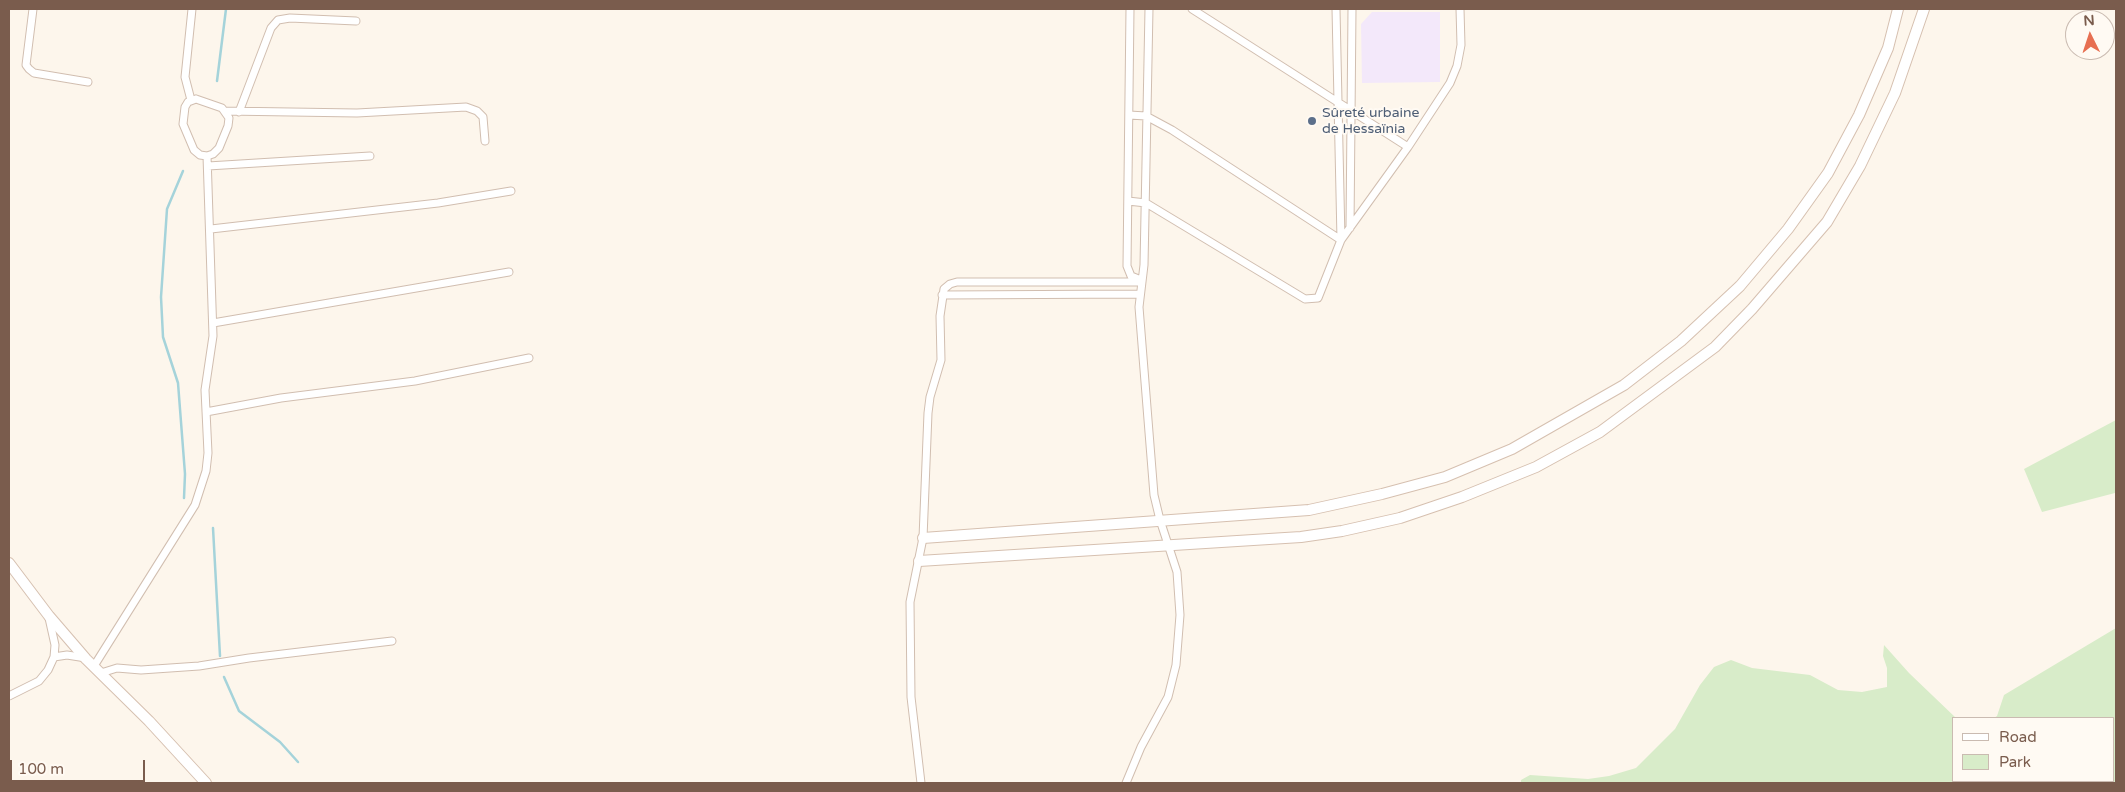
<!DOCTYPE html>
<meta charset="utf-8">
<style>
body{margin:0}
#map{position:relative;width:2125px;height:792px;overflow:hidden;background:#fdf6ec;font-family:"Varela Round",sans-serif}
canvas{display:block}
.frame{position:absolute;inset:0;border:10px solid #7a5c4d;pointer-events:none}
.legend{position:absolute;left:1952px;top:717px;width:162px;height:65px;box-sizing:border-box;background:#fffaf3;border:1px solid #cabbb1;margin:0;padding:6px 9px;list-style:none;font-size:15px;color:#7a5c4d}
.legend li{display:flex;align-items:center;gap:10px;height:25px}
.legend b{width:25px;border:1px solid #cabbb1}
.north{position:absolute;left:2065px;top:10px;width:50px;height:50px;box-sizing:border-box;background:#fffaf3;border:1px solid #cabbb1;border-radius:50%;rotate:356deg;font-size:14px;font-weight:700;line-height:20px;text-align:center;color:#7a5c4d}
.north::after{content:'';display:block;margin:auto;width:18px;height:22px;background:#e76f51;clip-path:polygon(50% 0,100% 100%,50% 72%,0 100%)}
.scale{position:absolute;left:10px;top:760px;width:135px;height:22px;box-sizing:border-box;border:2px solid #7a5c4d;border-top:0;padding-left:6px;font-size:15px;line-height:18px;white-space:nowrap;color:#7a5c4d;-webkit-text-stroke:4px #fffaf3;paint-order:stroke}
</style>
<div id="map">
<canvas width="2125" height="792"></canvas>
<div class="frame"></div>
<ul class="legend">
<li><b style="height:6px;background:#fff"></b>Road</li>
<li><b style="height:14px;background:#d8ecc9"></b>Park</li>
</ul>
<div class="north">N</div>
<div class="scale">100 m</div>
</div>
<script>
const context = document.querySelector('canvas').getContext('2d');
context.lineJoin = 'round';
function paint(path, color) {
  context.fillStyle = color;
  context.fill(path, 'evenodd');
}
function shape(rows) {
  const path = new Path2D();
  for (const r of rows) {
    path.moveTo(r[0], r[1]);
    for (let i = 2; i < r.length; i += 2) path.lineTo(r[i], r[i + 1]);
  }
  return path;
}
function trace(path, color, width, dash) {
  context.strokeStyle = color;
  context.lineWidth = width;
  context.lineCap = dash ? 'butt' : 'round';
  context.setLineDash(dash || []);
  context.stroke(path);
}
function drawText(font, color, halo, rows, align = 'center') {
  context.font = font + ' "Varela Round",sans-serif';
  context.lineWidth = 4;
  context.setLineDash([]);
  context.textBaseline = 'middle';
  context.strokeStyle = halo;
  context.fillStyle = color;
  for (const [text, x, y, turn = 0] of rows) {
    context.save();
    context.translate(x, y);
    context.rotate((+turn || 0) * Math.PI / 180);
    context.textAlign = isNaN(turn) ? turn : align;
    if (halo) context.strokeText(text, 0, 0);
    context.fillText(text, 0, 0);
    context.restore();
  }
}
const education = shape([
 [1372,12,1440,12,1440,82,1362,83,1361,24]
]);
const green = shape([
 [2116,420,2116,496,2115,493,2042,512,2024,469],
 [2116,628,2116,783,1521,783,1521,780,1530,775,1588,779,1609,776,1636,768,1675,729,1700,685,1714,667,1731,660,1752,668,1810,675,1838,690,1862,692,1887,687,1887,668,1883,656,1884,645,1909,673,1956,718,1954,718,1954,781,2114,781,2114,718,1994,718,1997,716,2004,695]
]);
const stream = shape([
 [217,81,226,9],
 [183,171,167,209,161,297,163,337,178,383,185,474,184,498],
 [213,528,220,656],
 [224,677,239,711,280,742,298,762]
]);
const street = shape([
 [33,9,26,65,29,69,34,73,88,82],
 [1130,9,1127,266,1131,276,1141,280],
 [1192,9,1408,147],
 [1336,9,1341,240],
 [196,99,222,108,229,118,228,126,219,148,213,154,207,156,200,155,194,150,183,124,185,107,188,102,196,99],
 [191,100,185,77,192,9],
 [225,111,357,113,466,107,477,111,483,117,485,141],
 [239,112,271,28,278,20,290,18,356,21],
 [1129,115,1146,116,1172,130,1341,240],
 [208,166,370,156],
 [1128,201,1146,203,1305,299,1318,298,1341,240,1408,147,1450,83,1457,66,1461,45,1460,9],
 [1350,228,1352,9],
 [211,229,438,203,511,191],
 [942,295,1139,294],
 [213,323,509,272],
 [206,412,281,398,415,381,529,358],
 [54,657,67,655,86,658],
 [94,666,195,505,206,471,208,453,205,390,213,336,207,156],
 [101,673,117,668,141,670,199,666,249,658,392,641],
 [9,696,39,681,48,670,54,657,55,645,49,618],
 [921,783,911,697,910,602,923,538,928,413,930,397,941,360,940,316,944,289,950,284,957,282,1141,282],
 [1126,783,1141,747,1168,697,1176,665,1180,615,1177,572,1160,520,1154,495,1139,307,1144,265,1149,9]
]);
const secondary = shape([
 [923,538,1309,510,1382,494,1445,477,1512,449,1624,385,1681,341,1740,286,1788,229,1828,173,1859,115,1888,48,1898,9],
 [919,561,1301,537,1342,531,1400,518,1462,497,1536,467,1600,432,1715,347,1752,309,1827,222,1860,166,1895,93,1924,9],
 [9,563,49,616,86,659,149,721,206,783]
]);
const markers = [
 [1312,121,5,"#5c6f8a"]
];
const serviceNames = [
 ["Sûreté urbaine",1322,113],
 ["de Hessaïnia",1322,129]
];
paint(education, '#f3e8fa');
paint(green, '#d8ecc9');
trace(stream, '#a5d3da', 2.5);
trace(street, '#d1beb0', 9);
trace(secondary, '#d6c0b0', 12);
trace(street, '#fff', 7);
trace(secondary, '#fff', 10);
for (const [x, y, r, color] of markers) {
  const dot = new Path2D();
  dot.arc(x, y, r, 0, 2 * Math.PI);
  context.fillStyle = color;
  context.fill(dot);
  trace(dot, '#fffaf3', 2);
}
drawText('14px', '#4e5e75', '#fffaf3', serviceNames, 'left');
</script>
